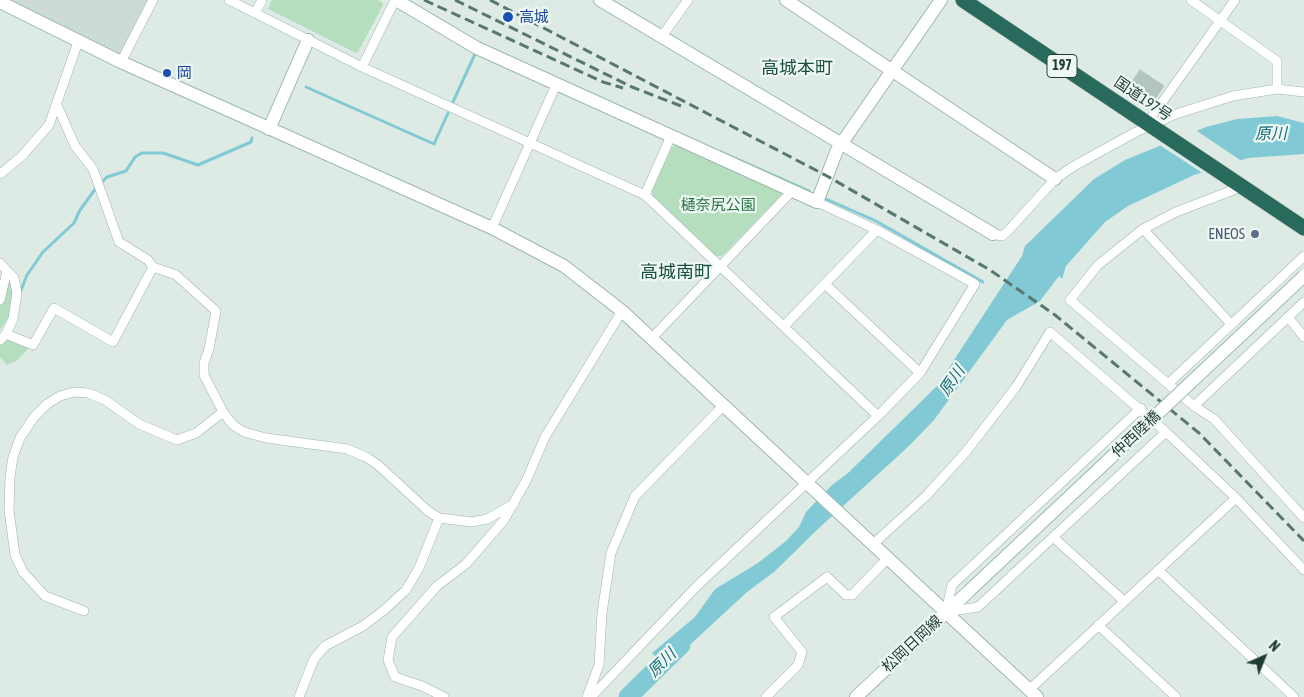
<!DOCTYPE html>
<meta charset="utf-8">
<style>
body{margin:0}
#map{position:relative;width:1304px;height:697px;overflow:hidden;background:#deebe5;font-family:"Asap Condensed",sans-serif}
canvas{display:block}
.north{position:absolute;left:1239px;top:632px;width:50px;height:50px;-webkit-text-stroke:4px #eff7f3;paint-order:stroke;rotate:44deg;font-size:14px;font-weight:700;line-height:20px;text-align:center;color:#1e3c33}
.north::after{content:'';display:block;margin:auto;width:18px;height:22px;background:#1e3c33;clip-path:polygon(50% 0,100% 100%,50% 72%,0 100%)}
</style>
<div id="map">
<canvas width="1304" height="697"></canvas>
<div class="north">N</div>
</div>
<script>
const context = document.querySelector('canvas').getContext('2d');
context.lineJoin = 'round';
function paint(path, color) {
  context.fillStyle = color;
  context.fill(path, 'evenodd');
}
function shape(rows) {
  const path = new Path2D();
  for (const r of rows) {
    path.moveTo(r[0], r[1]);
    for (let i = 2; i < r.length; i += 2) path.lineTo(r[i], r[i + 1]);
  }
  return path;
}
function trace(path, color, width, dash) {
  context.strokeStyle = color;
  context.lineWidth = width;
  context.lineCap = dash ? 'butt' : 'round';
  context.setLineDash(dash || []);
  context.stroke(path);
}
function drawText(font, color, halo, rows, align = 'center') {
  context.font = font + ' "Asap Condensed","Noto Sans JP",sans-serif';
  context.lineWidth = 4.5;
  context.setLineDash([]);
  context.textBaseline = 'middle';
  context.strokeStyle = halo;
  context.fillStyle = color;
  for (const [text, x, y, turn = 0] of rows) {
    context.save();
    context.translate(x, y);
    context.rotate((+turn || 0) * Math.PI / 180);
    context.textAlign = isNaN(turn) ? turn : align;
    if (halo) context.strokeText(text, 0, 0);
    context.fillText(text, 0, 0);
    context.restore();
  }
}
const built = shape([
 [8,0,148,0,119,58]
]);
const green = shape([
 [272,0,378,0,383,3,383,5,358,52,356,53,268,9],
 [677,145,781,192,781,195,722,256,716,256,653,196,652,190,672,147],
 [8,274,15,293,11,314,0,330,0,303],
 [5,337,29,348,16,361,7,365,0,357,0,341]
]);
const water = shape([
 [1277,116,1304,123,1304,154,1248,158,1194,175,1128,206,1105,222,1066,266,1062,279,1059,276,1040,301,1007,320,934,420,909,446,819,528,774,572,747,592,666,667,652,653,695,617,715,589,758,563,786,541,799,527,806,512,832,485,848,473,937,386,1022,256,1025,246,1094,179,1125,160,1206,127,1237,119]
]);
const pier = shape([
 [1194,129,1243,162,1204,174,1158,144]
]);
const stream = shape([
 [306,87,434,144,448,113],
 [452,104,475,54],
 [721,152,809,191],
 [826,199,876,221,983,282],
 [20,293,27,275,43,252,74,223,80,210,96,188,107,177,126,171,135,157,142,153,163,153,198,165,251,142,252,138]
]);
const river = shape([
 [628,697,681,645]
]);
const building = shape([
 [1140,70,1164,86,1150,106,1127,89,1140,70]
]);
const street = shape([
 [229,0,362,67,645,195,878,416],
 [1191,0,1277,61,1277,89],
 [255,13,262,0],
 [662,36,688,0],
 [121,62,153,0],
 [362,67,395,0],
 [57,105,75,146,93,169,119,242,148,260,153,267,176,275,216,311,209,349,204,363,204,375,223,412,233,425,244,432,266,438,347,449,366,457,378,465,428,511,439,518,472,522,487,519,514,504],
 [1153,115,1235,0],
 [0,174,22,156,49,125,78,42],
 [1241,187,1176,212,1143,229,1098,265,1070,300,1194,406,1214,419,1304,518],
 [645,195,671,136],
 [492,228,556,85],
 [1143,229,1231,324],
 [993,234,1002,236,1008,231,1055,179,1074,166,1136,132,1176,114,1233,96,1277,89,1304,92],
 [0,263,7,271,0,300],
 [825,284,920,373],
 [1288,317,1304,337],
 [784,326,877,230],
 [6,334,33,345,54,308,113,342,153,267],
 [652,338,792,191],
 [0,340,6,334,13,319,17,293,14,278,7,271],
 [1168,384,1304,256],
 [1194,406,1304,302],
 [1141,408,952,585,946,612,978,607,1166,432],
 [1053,537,1124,601],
 [872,545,926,496,965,453,1016,387,1050,332,1166,432,1236,498,1304,570],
 [1158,570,1294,697],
 [84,611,45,596,23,572,15,555,9,510,10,477,13,457,20,438,34,417,47,404,60,396,74,392,88,393,105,400,139,424,177,440,196,433,223,412],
 [1098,625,1176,697],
 [1029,690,1236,498],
 [299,697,314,659,325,646,363,626,383,611,406,590,419,568,439,518],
 [444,697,422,686,395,677,388,660,392,637,437,586,466,564,504,520,527,479,545,437,622,311],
 [587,697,599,665,602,613,611,553,635,496,723,406],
 [591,697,697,586,878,416,920,373,975,284,877,230,817,202],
 [766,697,798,665,802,652,774,617,827,577,846,595,852,595,887,559]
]);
const secondary = shape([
 [396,0,477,48,817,202,837,150,941,0],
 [600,0,993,234],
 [786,0,1055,179],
 [0,2,121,62,492,228,564,266,622,311,1037,697],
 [269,129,308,40],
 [856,697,969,591]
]);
const highway = shape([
 [963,0,1304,228]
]);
const rail = shape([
 [424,0,603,82,623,88],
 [455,0,632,87,681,106],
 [490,0,827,176,990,270,1055,315,1199,433,1304,541]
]);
const secondaryBridge = shape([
 [969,591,1304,276]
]);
const markers = [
 [508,17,6,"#1a4fb4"],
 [167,73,5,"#1a4fb4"],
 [1255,234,5,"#5c6f8a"]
];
const shields = [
 [1062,66,30]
];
const shieldNames = [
 ["197",1062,66]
];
const transitNames = [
 ["高城",519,17],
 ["岡",177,73]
];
const streetNames = [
 ["国道197号",1143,99,34],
 ["仲西陸橋",1136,434,-43],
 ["松岡日岡線",912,644,-43]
];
const parkNames = [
 ["樋奈尻公園",718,205]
];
const serviceNames = [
 ["ENEOS",1245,234]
];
const waterNames = [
 ["原川",1271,134,-1],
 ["原川",952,381,-56],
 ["原川",662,663,-45]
];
const quarterNames = [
 ["高城本町",797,68],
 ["高城南町",676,272]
];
paint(built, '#ccdbd4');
paint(green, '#b5debf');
paint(water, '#81cad5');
paint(pier, '#deebe5');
trace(stream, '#81cad5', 3);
trace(river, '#81cad5', 19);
paint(building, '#b3c6be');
trace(building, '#b0c5bc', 1);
trace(street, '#a1b3ac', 10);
trace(secondary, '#9cb8ad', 14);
trace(highway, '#c0c8c6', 16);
trace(street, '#fff', 9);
trace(secondary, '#fff', 12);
trace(highway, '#286a5b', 15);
trace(rail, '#58786f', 3, [10, 5]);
trace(secondaryBridge, '#9cb8ad', 14, []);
trace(secondaryBridge, '#fff', 12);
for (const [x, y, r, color] of markers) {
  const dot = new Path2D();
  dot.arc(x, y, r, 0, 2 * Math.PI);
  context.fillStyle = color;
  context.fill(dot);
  trace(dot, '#eff7f3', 2);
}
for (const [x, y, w] of shields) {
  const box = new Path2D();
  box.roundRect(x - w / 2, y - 11.5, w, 23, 4);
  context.fillStyle = '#eff7f3';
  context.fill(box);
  trace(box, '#1e3c33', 1);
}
drawText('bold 14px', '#1e3c33', null, shieldNames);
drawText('15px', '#164399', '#eff7f3', transitNames, 'left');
drawText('15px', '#1e3c33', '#eff7f3', streetNames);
drawText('15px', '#267543', '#eff7f3', parkNames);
drawText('15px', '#4e5e75', '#eff7f3', serviceNames, 'right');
drawText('italic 16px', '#146d7c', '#eff7f3', waterNames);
drawText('18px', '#194f41', '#eff7f3', quarterNames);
</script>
